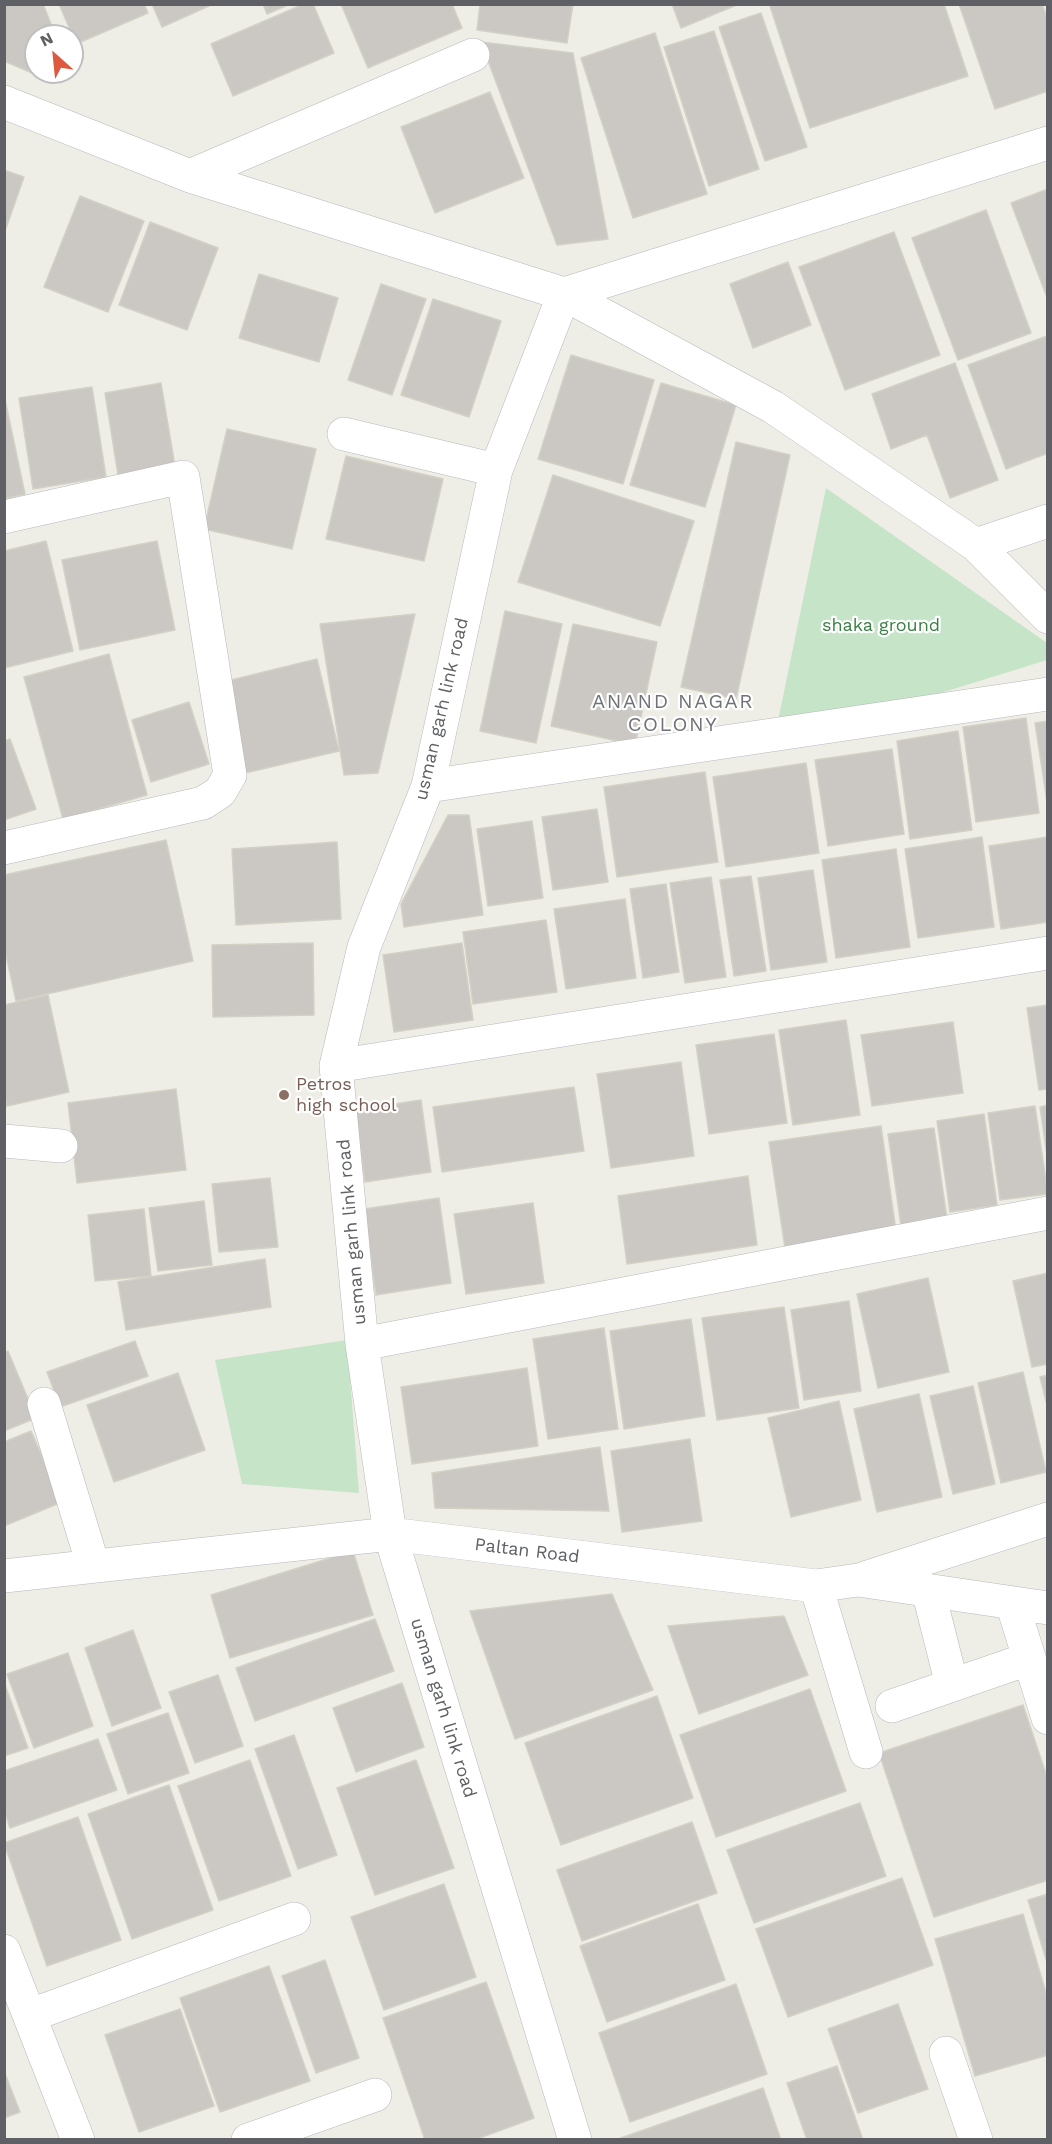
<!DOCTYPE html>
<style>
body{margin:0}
#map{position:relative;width:1052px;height:2144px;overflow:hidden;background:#efeee6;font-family:"Work Sans",sans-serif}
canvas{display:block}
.frame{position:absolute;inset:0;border:6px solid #5e6065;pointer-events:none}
.north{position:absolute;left:24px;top:24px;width:60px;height:60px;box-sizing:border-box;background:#fff;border:2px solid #bfbfc1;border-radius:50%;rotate:333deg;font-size:16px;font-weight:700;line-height:24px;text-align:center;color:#5e6065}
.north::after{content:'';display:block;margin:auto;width:21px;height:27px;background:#dd5a3e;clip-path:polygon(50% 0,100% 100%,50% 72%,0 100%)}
</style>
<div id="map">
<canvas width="1052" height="2144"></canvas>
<div class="frame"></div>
<div class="north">N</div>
</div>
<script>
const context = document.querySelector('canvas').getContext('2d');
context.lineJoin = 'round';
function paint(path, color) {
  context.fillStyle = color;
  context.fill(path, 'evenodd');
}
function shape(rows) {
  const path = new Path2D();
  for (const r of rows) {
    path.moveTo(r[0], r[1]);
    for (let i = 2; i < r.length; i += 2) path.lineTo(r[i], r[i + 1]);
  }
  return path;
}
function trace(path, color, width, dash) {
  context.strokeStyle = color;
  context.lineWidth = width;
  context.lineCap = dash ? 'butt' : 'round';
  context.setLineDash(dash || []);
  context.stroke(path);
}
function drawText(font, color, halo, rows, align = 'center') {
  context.font = font + ' "Work Sans",sans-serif';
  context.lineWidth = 4.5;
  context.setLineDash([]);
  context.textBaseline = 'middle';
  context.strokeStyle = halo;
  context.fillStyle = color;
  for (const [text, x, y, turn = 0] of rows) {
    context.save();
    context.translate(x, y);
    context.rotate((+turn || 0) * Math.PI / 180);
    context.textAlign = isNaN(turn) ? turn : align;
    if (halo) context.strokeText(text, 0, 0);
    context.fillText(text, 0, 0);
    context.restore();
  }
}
const green = shape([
 [826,488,1047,643,1047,660,773,745],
 [347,1340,359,1493,242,1484,215,1360]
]);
const building = shape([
 [4,4,43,4,56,36,36,36,36,70,32,73,4,61,4,4],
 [59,4,144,4,148,13,76,44,59,4],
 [152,4,208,4,209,6,162,27,152,4],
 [263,4,290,4,267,14,263,4],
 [304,4,313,4,334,53,233,96,211,44,304,4],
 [341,4,452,4,462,28,368,68,341,4],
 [480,4,573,4,567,43,477,30,480,4],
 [672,4,739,4,681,28,672,4],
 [774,4,944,4,968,76,810,128,770,6,774,4],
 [959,4,1042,4,1048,20,1048,91,995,109,959,4],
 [761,13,807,147,765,161,719,27,761,13],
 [714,31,759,169,709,186,664,47,714,31],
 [655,33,707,194,633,218,581,58,655,33],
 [481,42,573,53,608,239,557,245,481,42],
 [490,92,524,178,435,213,401,127,490,92],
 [4,170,24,177,4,234,4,170],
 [1048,189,1048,300,1011,203,1048,189],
 [80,196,144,221,108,312,44,287,80,196],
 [986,210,1031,333,958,360,912,238,986,210],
 [150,222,218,248,187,330,119,305,150,222],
 [894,232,940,355,845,390,799,267,894,232],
 [788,262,811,325,753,348,730,284,788,262],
 [259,274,338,298,319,362,239,338,259,274],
 [381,284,426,299,392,395,348,380,381,284],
 [433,299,501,321,469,417,401,395,433,299],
 [1047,336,1048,453,1006,469,968,365,1047,336],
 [571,355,654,380,623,484,538,459,571,355],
 [955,363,998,480,950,498,927,435,891,449,872,394,955,363],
 [161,383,175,466,118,475,105,393,161,383],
 [661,383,736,405,705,507,630,485,661,383],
 [92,387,106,477,33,489,19,398,92,387],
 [4,395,25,494,4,499,4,395],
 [227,429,316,449,292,549,204,529,227,429],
 [736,442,790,455,736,699,681,687,736,442],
 [346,456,443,479,424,561,326,539,346,456],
 [553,475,694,521,660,626,518,582,553,475],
 [46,541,73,651,4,668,4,551,46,541],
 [157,541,175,630,80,650,62,560,157,541],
 [505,611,562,624,536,743,480,731,505,611],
 [415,614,378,773,344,775,320,624,415,614],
 [573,624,657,642,635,745,551,726,573,624],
 [109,654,147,795,63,819,24,677,109,654],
 [317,659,339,751,245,773,223,682,317,659],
 [189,702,209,764,151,782,132,720,189,702],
 [1026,718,1039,813,976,822,963,727,1026,718],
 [1048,721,1048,809,1035,723,1048,721],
 [958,731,972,830,910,839,897,741,958,731],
 [10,739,36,809,4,820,4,741,10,739],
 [892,749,904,834,828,846,815,760,892,749],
 [806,763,819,853,726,867,713,777,806,763],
 [705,772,718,862,617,877,604,787,705,772],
 [597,809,608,882,553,890,542,817,597,809],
 [448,815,469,815,483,915,404,927,401,904,448,815],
 [532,821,543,898,488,906,477,829,532,821],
 [982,837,994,927,918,938,905,849,982,837],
 [1048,837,1048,922,1001,929,989,846,1048,837],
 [166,840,193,961,16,1001,4,946,4,875,166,840],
 [337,842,341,919,236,925,232,849,337,842],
 [896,849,910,947,836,958,822,860,896,849],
 [813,870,827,962,771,970,758,878,813,870],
 [751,876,766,971,734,976,720,880,751,876],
 [711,877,726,977,685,983,670,883,711,877],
 [666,884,679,972,643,978,630,889,666,884],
 [625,899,636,978,566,989,554,909,625,899],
 [546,920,557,992,473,1004,463,932,546,920],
 [313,943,314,1015,213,1017,212,945,313,943],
 [462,943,473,1020,394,1032,383,955,462,943],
 [48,995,69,1092,7,1106,4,1094,4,1005,48,995],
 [1048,1005,1048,1089,1039,1090,1027,1008,1048,1005],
 [846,1020,860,1115,793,1125,779,1030,846,1020],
 [953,1022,963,1093,872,1106,861,1035,953,1022],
 [774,1034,787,1123,709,1134,696,1045,774,1034],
 [681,1062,694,1156,611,1168,597,1074,681,1062],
 [574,1087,584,1151,442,1172,433,1107,574,1087],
 [176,1089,186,1170,77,1183,68,1103,176,1089],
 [421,1100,431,1172,365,1182,355,1110,421,1100],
 [1048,1105,1048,1163,1040,1107,1048,1105],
 [1035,1106,1048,1194,1000,1200,988,1113,1035,1106],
 [984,1114,997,1205,950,1212,937,1121,984,1114],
 [881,1126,896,1231,785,1248,769,1142,881,1126],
 [934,1128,947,1219,901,1226,888,1134,934,1128],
 [748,1176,757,1245,627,1264,618,1196,748,1176],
 [270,1178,278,1247,219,1252,212,1184,270,1178],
 [439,1198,451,1283,376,1295,364,1209,439,1198],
 [204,1201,212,1265,158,1271,149,1208,204,1201],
 [533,1203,544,1283,466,1294,454,1214,533,1203],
 [144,1209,151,1276,95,1281,88,1215,144,1209],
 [265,1259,271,1307,126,1330,118,1282,265,1259],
 [1048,1273,1048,1364,1032,1367,1013,1281,1048,1273],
 [928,1278,949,1372,878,1388,857,1294,928,1278],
 [849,1301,861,1391,804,1400,791,1310,849,1301],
 [784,1307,799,1408,717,1420,702,1318,784,1307],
 [691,1319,705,1416,624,1429,610,1331,691,1319],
 [604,1328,618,1429,548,1439,533,1339,604,1328],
 [135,1341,148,1376,60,1407,47,1372,135,1341],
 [8,1351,36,1418,4,1431,4,1353,8,1351],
 [527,1368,538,1446,412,1464,401,1387,527,1368],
 [1023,1372,1046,1472,1001,1483,978,1383,1023,1372],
 [178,1373,205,1450,114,1482,87,1405,178,1373],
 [1048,1375,1048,1409,1040,1377,1048,1375],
 [973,1386,995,1484,953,1494,930,1396,973,1386],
 [919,1394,942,1497,877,1512,854,1409,919,1394],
 [839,1401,861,1500,791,1517,768,1418,839,1401],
 [31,1431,62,1502,4,1526,4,1442,31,1431],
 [690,1439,702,1521,622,1532,611,1451,690,1439],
 [600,1447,609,1511,435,1508,432,1473,600,1447],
 [353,1551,373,1615,230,1658,211,1595,353,1551],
 [612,1594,653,1690,515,1739,470,1611,612,1594],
 [784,1616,808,1675,699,1714,668,1626,784,1616],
 [375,1619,394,1671,255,1721,236,1668,375,1619],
 [133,1630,161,1708,112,1726,85,1648,133,1630],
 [68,1653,93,1726,34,1748,7,1674,68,1653],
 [218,1675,243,1746,195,1763,169,1692,218,1675],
 [4,1682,28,1748,4,1756,4,1682],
 [402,1683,424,1747,356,1772,333,1708,402,1683],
 [810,1689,846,1791,716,1837,680,1735,810,1689],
 [657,1696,693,1798,561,1845,525,1743,657,1696],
 [1023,1705,1048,1780,1048,1880,934,1917,879,1753,1023,1705],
 [168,1713,189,1773,128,1794,107,1734,168,1713],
 [294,1735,337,1855,298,1869,255,1749,294,1735],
 [98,1739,117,1790,10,1828,4,1810,4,1771,98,1739],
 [250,1760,291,1876,219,1901,178,1786,250,1760],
 [416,1760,454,1868,375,1895,337,1788,416,1760],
 [169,1785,213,1910,132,1939,88,1814,169,1785],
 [860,1803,886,1876,754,1923,727,1850,860,1803],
 [78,1817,121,1940,47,1966,4,1843,78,1817],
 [692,1822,717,1893,582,1941,557,1870,692,1822],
 [902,1878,933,1965,788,2017,756,1929,902,1878],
 [444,1884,476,1977,384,2010,351,1917,444,1884],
 [1048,1894,1048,1966,1028,1900,1048,1894],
 [698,1904,725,1980,607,2022,580,1946,698,1904],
 [1023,1914,1048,2000,1048,2055,975,2076,935,1939,1023,1914],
 [325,1960,359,2058,316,2073,282,1976,325,1960],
 [269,1966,310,2081,220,2112,180,1998,269,1966],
 [486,1982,534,2118,474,2140,425,2140,383,2018,486,1982],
 [736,1984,767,2074,630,2122,599,2033,736,1984],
 [898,2004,928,2089,858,2113,828,2029,898,2004],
 [180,2009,214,2106,139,2132,105,2035,180,2009],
 [837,2066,863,2140,807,2140,787,2083,837,2066],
 [4,2071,20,2112,4,2118,4,2071],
 [763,2088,781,2140,619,2140,618,2139,763,2088]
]);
const street = shape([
 [4,102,190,176,564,294,773,407,976,545,1048,617],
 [190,176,473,55],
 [564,294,496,470,428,786,364,947,336,1066,362,1344,390,1534,575,2140],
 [564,294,1048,143],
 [344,434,496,470],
 [4,517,183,477,230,775,220,792,203,803,4,848],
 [976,545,1048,521],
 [428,786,1048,694],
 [336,1066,1048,953],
 [4,1141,61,1146],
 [362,1344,1048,1213],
 [44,1404,93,1565],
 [4,1576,390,1534,816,1586,858,1580,1048,1608],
 [865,1578,1048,1519],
 [816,1586,866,1752],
 [928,1590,952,1685],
 [1012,1603,1048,1718],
 [892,1706,1028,1659],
 [4,1951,78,2140],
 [31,2015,294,1919],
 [946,2053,976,2140],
 [248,2140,375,2095]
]);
const markers = [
 [284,1095,6,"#8d6e63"]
];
const parkNames = [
 ["shaka ground",881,626]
];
const streetNames = [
 ["usman garh link road",442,709,-77],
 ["usman garh link road",352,1232,-95],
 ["Paltan Road",527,1551,7],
 ["usman garh link road",443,1708,73]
];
const educationNames = [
 ["Petros",296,1085],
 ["high school",296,1106]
];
const neighbourhoodNames = [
 ["ANAND NAGAR",673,702],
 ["COLONY",673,725]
];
paint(green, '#c5e4c8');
paint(building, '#cbc8c3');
trace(building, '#d3d0c5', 1.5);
trace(street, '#b6b8bc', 34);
trace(street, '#fff', 33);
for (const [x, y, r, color] of markers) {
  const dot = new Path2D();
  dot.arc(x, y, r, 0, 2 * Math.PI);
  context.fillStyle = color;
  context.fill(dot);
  trace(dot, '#fff', 2);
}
drawText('18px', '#3b8044', '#fff', parkNames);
drawText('18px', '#5e6065', '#fff', streetNames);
drawText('18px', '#785e54', '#fff', educationNames, 'left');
context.letterSpacing = '1.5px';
drawText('20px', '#6f7277', '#fff', neighbourhoodNames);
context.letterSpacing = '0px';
</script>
